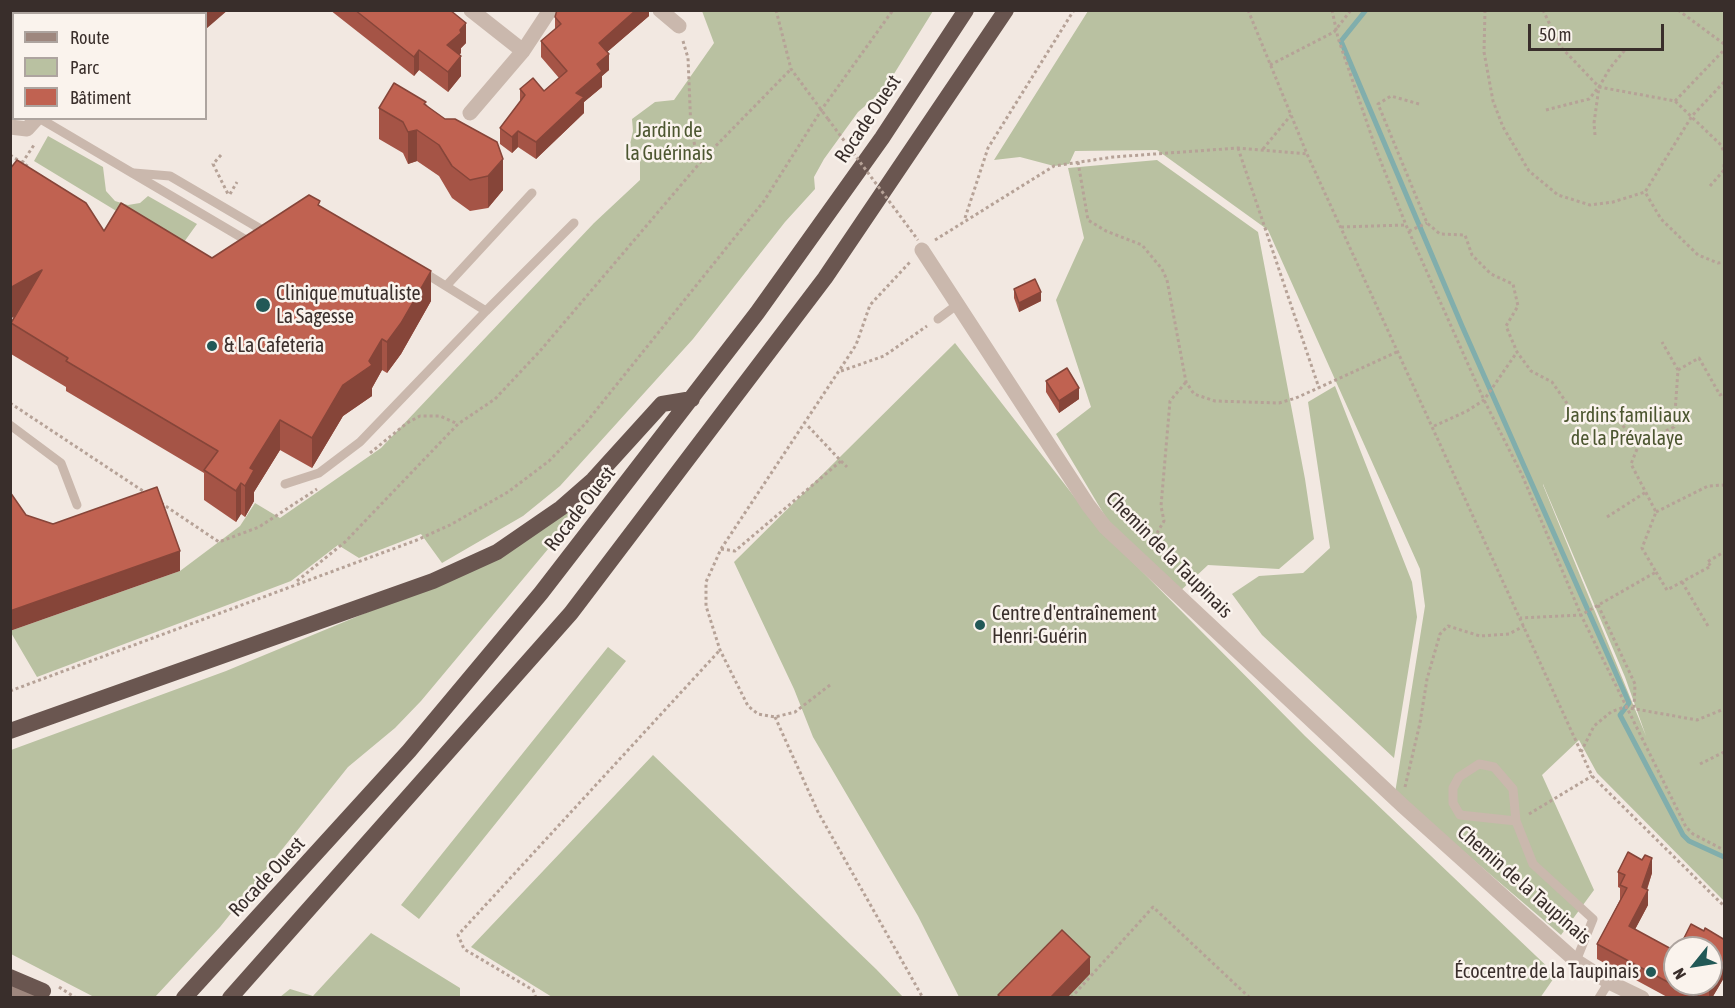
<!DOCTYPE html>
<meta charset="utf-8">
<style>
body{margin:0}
#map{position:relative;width:1735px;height:1008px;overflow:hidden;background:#f2e8e1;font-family:"Asap Condensed",sans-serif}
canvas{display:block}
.frame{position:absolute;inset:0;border:12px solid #392e2b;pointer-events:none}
.legend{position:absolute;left:12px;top:12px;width:195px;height:108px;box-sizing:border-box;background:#faf3ed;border:2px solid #ada49f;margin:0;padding:8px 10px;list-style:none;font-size:18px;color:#392e2b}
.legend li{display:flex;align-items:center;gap:12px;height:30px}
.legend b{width:30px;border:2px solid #ada49f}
.north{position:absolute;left:1663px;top:936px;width:60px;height:60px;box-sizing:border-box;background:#faf3ed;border:2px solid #ada49f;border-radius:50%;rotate:240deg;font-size:16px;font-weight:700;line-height:24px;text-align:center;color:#392e2b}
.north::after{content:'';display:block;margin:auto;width:21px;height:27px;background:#225957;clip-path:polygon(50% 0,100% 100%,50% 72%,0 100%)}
.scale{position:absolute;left:1528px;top:24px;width:136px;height:27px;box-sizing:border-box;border:3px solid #392e2b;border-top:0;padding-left:8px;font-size:18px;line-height:21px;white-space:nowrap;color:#392e2b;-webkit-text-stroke:4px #faf3ed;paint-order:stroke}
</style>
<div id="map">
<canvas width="1735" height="1008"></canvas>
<div class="frame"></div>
<ul class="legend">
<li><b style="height:8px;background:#9e877e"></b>Route</li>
<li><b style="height:16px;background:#b9c1a1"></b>Parc</li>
<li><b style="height:16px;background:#c06251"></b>Bâtiment</li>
</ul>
<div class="north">N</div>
<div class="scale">50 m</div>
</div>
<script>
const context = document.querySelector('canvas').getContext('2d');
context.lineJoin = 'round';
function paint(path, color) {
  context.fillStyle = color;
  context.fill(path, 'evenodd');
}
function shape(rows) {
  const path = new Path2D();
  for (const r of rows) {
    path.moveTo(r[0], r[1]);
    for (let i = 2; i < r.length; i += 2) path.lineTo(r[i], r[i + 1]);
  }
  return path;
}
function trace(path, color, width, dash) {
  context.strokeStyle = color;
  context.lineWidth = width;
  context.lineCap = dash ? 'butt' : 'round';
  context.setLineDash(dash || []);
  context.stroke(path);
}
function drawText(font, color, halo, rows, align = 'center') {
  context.font = font + ' "Asap Condensed",sans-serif';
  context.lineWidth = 5;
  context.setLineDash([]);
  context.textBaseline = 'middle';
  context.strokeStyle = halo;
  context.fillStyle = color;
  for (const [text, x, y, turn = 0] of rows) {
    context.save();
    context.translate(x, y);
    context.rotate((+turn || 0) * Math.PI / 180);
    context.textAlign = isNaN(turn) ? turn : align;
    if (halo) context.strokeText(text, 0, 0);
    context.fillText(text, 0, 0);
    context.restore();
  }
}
const green = shape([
 [702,11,933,11,884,90,858,112,824,159,814,177,815,189,785,222,693,339,560,486,523,516,442,563,421,534,359,558,338,545,291,581,37,677,10,631,180,571,240,526,255,503,280,518,381,448,594,223,640,180,640,161,629,149,633,131,632,119,655,102,674,100,714,43],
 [1088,11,1724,11,1724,901,1597,773,1579,740,1542,775,1594,890,1561,935,1395,793,1425,606,1420,569,1268,230,1157,150,1075,151,1069,164,1054,166,1020,157,994,160],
 [1543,484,1625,677,1646,736,1543,485],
 [48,136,103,167,106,191,115,201,128,205,140,203,148,196,197,224,179,249,34,161],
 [1157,160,1258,232,1305,479,1314,539,1279,569,1208,565,1178,593,1108,521,1056,434,1091,407,1056,300,1084,238,1068,168],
 [955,343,1097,526,1305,736,1556,975,1540,998,959,997,918,916,813,737,794,689,734,562],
 [1335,386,1412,582,1417,617,1394,758,1262,635,1232,594,1259,576,1303,573,1330,548,1308,402],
 [566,512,574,518,421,701,395,728,348,767,220,927,155,997,94,997,11,954,11,750,226,671,469,570],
 [608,647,626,661,419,919,401,905],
 [653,755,876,969,903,997,552,997,471,947],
 [371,933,460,988,460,997,280,997,290,989,313,996]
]);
const stream = shape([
 [1366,10,1341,41,1462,326,1629,703,1620,715,1683,835,1689,841,1724,857]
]);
const path = shape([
 [30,10,34,14],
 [776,10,791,69,828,119],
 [1248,10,1307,154,1592,776,1724,906],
 [1332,10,1338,38,1377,152,1406,225,1484,400,1522,475,1581,615,1686,827,1693,834,1724,850],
 [1485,10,1484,52,1493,101,1503,127,1529,171,1558,195,1590,205,1613,202,1645,192],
 [1543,10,1560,46,1599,87,1675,101,1721,145,1724,152],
 [1678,10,1724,44],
 [683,41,688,58,691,130,695,146,704,158],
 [1270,65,1334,32,1351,10],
 [1724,82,1692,116,1645,192,1661,219,1698,255,1718,263,1724,262],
 [1675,101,1724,50],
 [1419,104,1391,96,1378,104,1427,223,1440,234,1465,235,1472,255,1491,274,1513,284,1518,306,1506,326,1517,352,1531,371,1552,382,1580,422,1616,418,1639,444,1631,464,1656,512,1642,548,1656,572,1581,615,1520,618],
 [1546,110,1589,99,1598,88],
 [1595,135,1594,123,1599,87,1610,68,1624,51,1622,48],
 [1238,148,1319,388],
 [1263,149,1291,115],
 [10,155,29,167],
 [221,155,213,164,229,196],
 [1078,162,1088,220,1106,231,1142,245,1162,269,1167,280,1186,382,1194,394,1215,401,1279,403,1296,398,1399,351],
 [22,163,34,145],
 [1710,186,1724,170,1724,164],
 [230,194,237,182],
 [965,218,988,148,1074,10],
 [1341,227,1406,225],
 [1409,231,1427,223],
 [935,240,1054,166,1113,157,1238,148,1307,154],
 [1678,370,1699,358,1720,395,1724,393],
 [841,371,884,356,927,326],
 [10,403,146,493],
 [1434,426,1467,411,1484,400,1517,352],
 [1639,444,1674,427,1678,370,1662,342],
 [370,453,407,423,420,416,440,416,458,424],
 [841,461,847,467],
 [161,503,219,542,259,527,317,489],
 [1656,512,1708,486,1724,485],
 [1607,517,1646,492],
 [1157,533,1164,521,1161,506,1170,401,1186,382],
 [721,549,735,551,841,461,806,424],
 [1656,572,1667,590,1711,566,1707,562,1724,552],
 [297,581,345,542,458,424,495,399,540,351,704,158,791,69],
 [1682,582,1708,626],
 [1598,605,1635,684,1634,708],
 [830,685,795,712,775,717,758,714,748,706,720,650,706,606,706,582,721,549,856,345,870,305,910,262],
 [10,691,417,540,450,525,508,492,549,461,585,424,764,201,822,109,893,10],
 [775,717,818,812,923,998],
 [1581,752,1594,726,1611,712,1624,707,1697,720,1724,709],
 [1700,764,1724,752],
 [1405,787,1420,723,1427,679,1440,634,1448,626,1480,636,1509,634,1524,626],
 [1529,814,1592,776],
 [59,987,76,998],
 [536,998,533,990,464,949,458,935,720,650],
 [1071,998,1153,907,1250,998]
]);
const service = shape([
 [39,118,251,243],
 [134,173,170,176,264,231,269,228],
 [447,285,532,193],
 [486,311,574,223],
 [938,319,958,304],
 [10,425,61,463,77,505],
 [285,484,319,473,360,442,486,311,420,270],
 [1516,821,1460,815,1453,803,1453,788,1459,777,1479,764,1494,767,1513,789,1516,821,1533,864,1593,919,1576,961],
 [1599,998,1609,982]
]);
const minor = shape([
 [471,10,523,51],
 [660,10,679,26],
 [470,113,523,51,550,10],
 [922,250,1088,505,1105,527,1403,806,1523,914,1576,961,1609,982,1642,998]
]);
const tertiary = shape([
 [104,14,107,10],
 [10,95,14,94],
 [10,127,27,129,37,118]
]);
const secondary = shape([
 [10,988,29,998]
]);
const trunk = shape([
 [10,731,433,581,497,552,561,508,593,480,662,404,692,399],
 [10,977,43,991],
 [184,998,409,751,541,593,757,313,882,138,966,10],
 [230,998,571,613,825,278,1006,10]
]);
const pathBridge = shape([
 [828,119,918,240]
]);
const wall = shape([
 [330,10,450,10,466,43,461,48,461,53,459,55,461,76,448,92,419,70,414,76],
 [649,10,649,16,607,52,609,70,602,76,602,87,584,102,584,113,536,159,518,147,512,153,500,144,500,128,520,102,520,89,544,91,559,78,541,57,541,41,555,29,555,17],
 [426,104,503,190,488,208,470,211,452,198,439,176,417,161,408,164,403,153,379,139,379,108],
 [10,169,104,231,212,258,320,206,431,301,401,354,387,373,382,370,372,388,372,396,343,416,312,468,280,450,254,492,254,501,245,517,241,514,236,522,204,500,204,473,66,391,66,387,11,354,11,323,14,316,10,319],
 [1014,289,1041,301,1019,312,1014,298],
 [1046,381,1079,399,1059,413,1046,392],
 [1618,872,1652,873,1647,890,1648,905,1635,929,1675,984,1711,984,1704,931,1725,940,1725,976,1712,998,1669,998,1597,959,1597,944,1620,900,1620,888,1618,887]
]);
const shadedWall = shape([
 [204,10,228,10,206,29,206,14,200,14],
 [636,10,649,10,649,16,599,59,599,43],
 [466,23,466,43,461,48,461,53,447,65,447,45],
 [419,50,419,70,414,76,414,57],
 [609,54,609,70,602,76,602,87,584,102,584,113,536,159,536,142,576,93,597,64],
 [461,56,461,76,448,92,448,72],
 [417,130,417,161,408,164,408,132],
 [518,131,518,147,512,153,512,137],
 [503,159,503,190,488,208,488,176],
 [42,270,42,300,10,319,10,288],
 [431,271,431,301,401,354,387,373,387,342],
 [1041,292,1041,301,1019,312,1019,303],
 [382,339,382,370,372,388,372,396,343,416,312,468,312,438,343,385,369,361],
 [1079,388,1079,399,1059,413,1059,401],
 [280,420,280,450,254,492,254,501,245,517,245,486,250,468],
 [241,483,241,514,236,522,236,491],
 [180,551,180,571,10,631,10,611],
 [1652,858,1652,873,1643,900,1648,890,1648,905,1629,941,1629,926],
 [1090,957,1090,974,1067,998,1050,998],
 [1725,961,1725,976,1712,998,1709,998,1709,988],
 [1698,984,1699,984,1699,997,1692,998,1692,995]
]);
const building = shape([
 [132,10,204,10,200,14,128,14,132,10],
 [355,10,450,10,466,23,460,30,461,33,447,45,461,56,448,72,419,50,414,57,355,10],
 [557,10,636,10,599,43,609,54,597,64,602,71,576,93,584,97,536,142,518,131,512,137,500,128,525,95,520,89,533,78,544,91,567,71,541,41,561,24,555,17,557,10],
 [394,83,426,102,424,104,445,119,455,119,497,142,503,159,488,176,470,180,452,166,439,145,417,130,408,132,403,122,379,108,394,83],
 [17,160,86,203,104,231,121,203,212,258,309,195,320,201,318,205,431,271,401,323,387,342,382,339,369,361,372,365,343,385,312,438,280,420,250,468,254,470,245,486,241,483,236,491,204,470,218,451,66,361,68,358,11,323,42,270,10,288,10,169,17,160],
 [1035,279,1041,292,1019,303,1014,289,1035,279],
 [1067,368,1079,388,1059,401,1046,381,1067,368],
 [157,487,180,551,10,611,10,492,26,515,53,524,157,487],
 [1628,852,1642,860,1645,855,1652,858,1642,887,1648,890,1629,926,1675,951,1675,984,1698,984,1692,995,1597,944,1627,888,1620,885,1625,875,1618,872,1628,852],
 [1691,924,1704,931,1705,928,1725,940,1725,961,1709,988,1702,984,1711,984,1711,948,1679,948,1691,924],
 [1062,930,1090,957,1050,998,1001,998,998,995,1062,930]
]);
const markers = [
 [263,305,8,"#225957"],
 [212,346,6,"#225957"],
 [980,625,6,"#225957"],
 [1651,972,6,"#225957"]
];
const streetNames = [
 ["Rocade Ouest",868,119,-56],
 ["Rocade Ouest",580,509,-52],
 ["Chemin de la Taupinais",1169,555,45],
 ["Rocade Ouest",267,877,-47],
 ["Chemin de la Taupinais",1524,885,41]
];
const parkNames = [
 ["Jardin de",669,131],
 ["la Guérinais",669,154],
 ["Jardins familiaux",1627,416],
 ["de la Prévalaye",1627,439]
];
const poiNames = [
 ["Clinique mutualiste",276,294],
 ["La Sagesse",276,317],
 ["& La Cafeteria",224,346],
 ["Centre d'entraînement",992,614],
 ["Henri-Guérin",992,637],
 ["Écocentre de la Taupinais",1639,972,"right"]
];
paint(green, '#b9c1a1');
trace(stream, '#81aeac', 5);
trace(path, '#b6a297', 3, [3, 3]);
trace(service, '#cab8ad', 9);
trace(minor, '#cab8ad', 15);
trace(tertiary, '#cab8ad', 15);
trace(secondary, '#9e877e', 15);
trace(trunk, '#6a5650', 16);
trace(pathBridge, '#b6a297', 3, [3, 3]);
paint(wall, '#a55446');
paint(shadedWall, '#864539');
paint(building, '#c06251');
trace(building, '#864539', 1.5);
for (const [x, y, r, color] of markers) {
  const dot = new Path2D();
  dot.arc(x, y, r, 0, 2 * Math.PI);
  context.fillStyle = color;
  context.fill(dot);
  trace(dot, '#faf3ed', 2);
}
drawText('20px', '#392e2b', '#faf3ed', streetNames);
drawText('20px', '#4c5630', '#faf3ed', parkNames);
drawText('20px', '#392e2b', '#faf3ed', poiNames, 'left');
</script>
